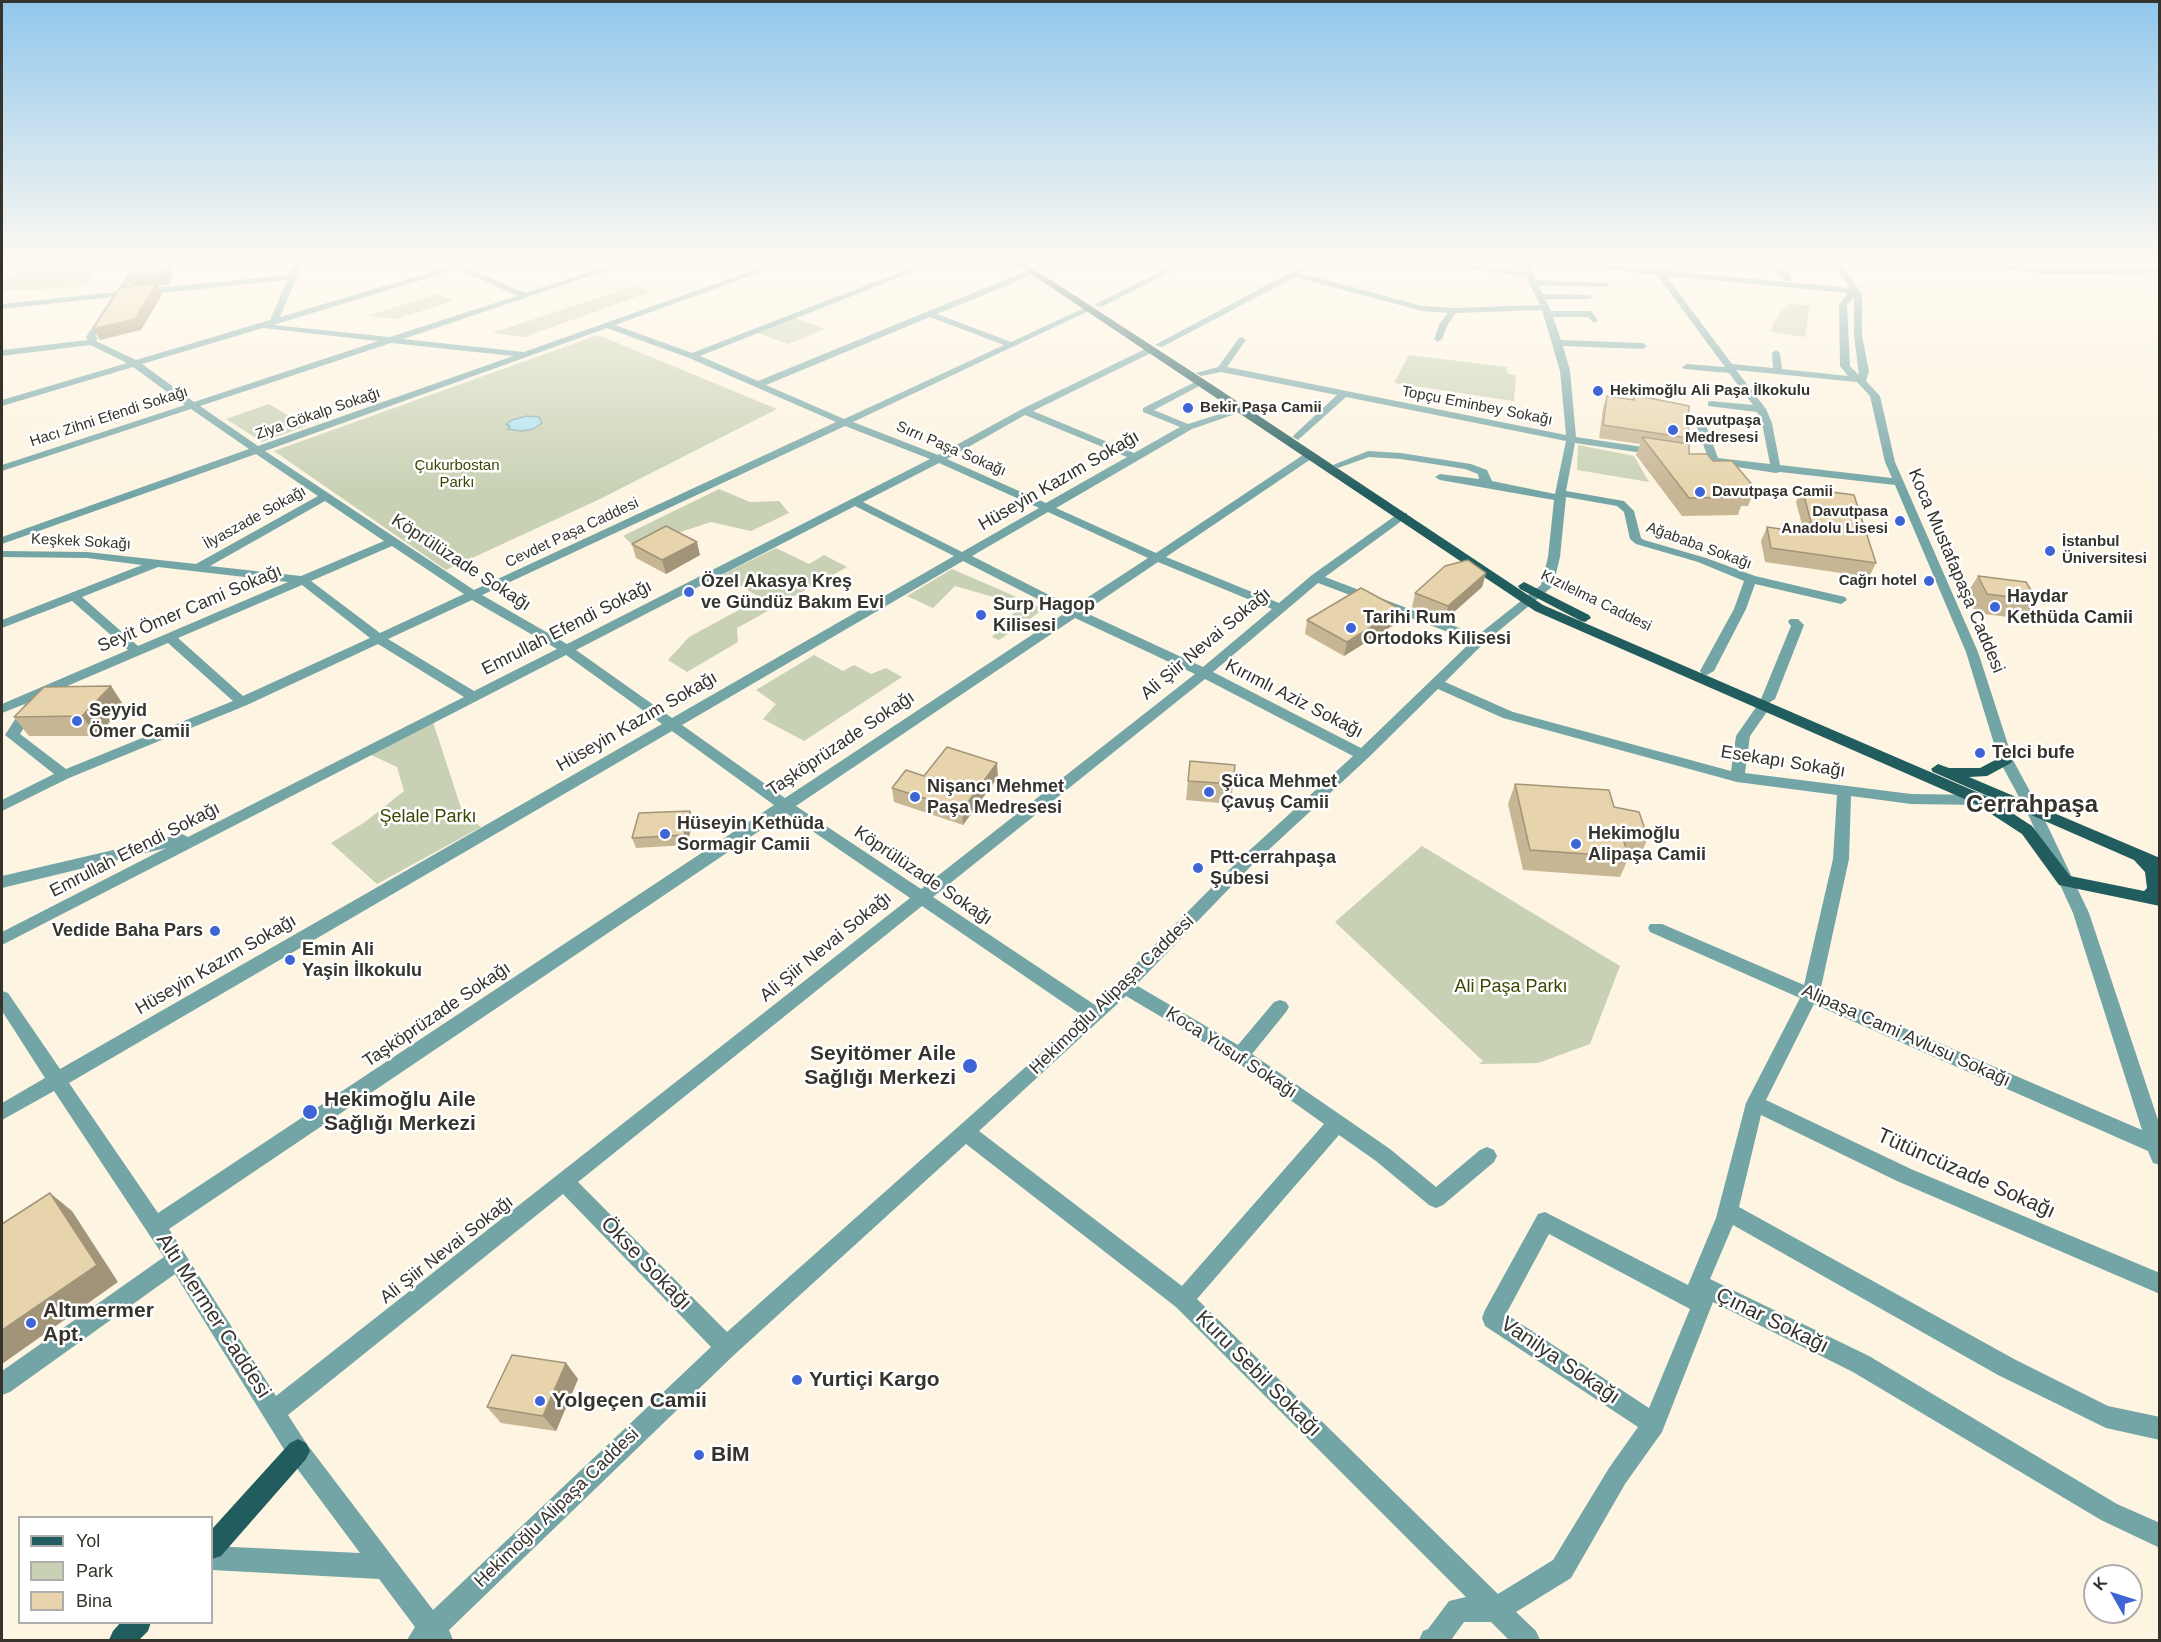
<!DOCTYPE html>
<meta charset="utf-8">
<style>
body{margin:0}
#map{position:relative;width:2161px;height:1642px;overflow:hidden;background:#fdf4e1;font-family:Arial,sans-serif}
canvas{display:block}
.frame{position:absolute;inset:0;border:3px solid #36332c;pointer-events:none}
.legend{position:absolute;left:18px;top:1516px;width:195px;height:108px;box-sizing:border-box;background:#fff;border:2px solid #afadab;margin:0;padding:8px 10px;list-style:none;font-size:18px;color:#36332c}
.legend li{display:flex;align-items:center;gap:12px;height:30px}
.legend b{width:30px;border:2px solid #afadab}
.north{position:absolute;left:2083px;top:1564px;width:60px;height:60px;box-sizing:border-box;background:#fff;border:2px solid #afadab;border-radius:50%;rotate:309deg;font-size:16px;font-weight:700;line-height:24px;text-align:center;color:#36332c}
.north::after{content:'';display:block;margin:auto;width:21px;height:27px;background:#3e64d6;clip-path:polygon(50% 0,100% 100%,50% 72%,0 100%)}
</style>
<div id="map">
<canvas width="2161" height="1642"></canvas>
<div class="frame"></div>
<ul class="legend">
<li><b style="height:8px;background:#215c5e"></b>Yol</li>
<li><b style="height:16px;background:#c8d1b4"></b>Park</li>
<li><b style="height:16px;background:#e7d4ac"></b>Bina</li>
</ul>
<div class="north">K</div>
</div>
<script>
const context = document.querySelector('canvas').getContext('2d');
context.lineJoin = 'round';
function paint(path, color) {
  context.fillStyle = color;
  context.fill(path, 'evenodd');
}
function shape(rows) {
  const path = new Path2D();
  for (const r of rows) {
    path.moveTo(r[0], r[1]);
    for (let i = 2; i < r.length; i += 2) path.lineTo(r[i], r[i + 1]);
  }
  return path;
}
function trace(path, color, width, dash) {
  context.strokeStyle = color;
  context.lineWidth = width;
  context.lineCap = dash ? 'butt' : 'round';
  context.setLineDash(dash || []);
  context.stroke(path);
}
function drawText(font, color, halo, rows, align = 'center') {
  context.font = font + ' Arial,sans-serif';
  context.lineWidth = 5;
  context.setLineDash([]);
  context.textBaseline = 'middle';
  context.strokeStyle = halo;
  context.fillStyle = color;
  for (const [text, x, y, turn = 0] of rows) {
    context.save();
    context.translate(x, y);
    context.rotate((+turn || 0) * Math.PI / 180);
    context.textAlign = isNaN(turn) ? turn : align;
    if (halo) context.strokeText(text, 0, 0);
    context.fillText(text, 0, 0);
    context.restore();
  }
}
const green = shape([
 [105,264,93,271,89,276,94,276,86,284,88,285,80,287,2,291,2,279,14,277,18,272],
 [636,285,651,292,524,337,492,333],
 [438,294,453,301,396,319,367,316],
 [1787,304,1810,305,1805,337,1771,332,1773,323],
 [795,318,825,329,788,344,758,333],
 [598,335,777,409,600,499,446,570,274,451],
 [1409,355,1507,367,1507,373,1516,376,1514,401,1394,383],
 [269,404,306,426,262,442,226,419],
 [1578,445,1634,456,1649,482,1577,470],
 [719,489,750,502,779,501,789,513,751,531,711,522,635,547,623,536],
 [776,548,809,564,824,555,847,567,737,628,738,642,687,672,668,660,689,637,761,598,722,575],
 [952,569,1044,609,999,640,992,637,1021,605,955,586,933,608,907,596],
 [814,655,843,671,854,665,871,674,886,668,902,677,804,741,763,719,776,704,756,690],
 [433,722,462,811,481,827,377,884,331,843,365,822,404,791,397,767,369,754],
 [1422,846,1620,966,1590,1044,1538,1063,1479,1064,1483,1061,1335,922]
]);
const water = shape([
 [527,416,539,417,542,423,533,429,521,431,508,429,510,426,506,424,512,420,527,416]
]);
const minor = shape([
 [135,264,143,264,125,291,289,275,294,264,302,264,280,317,458,264,472,264,466,267,525,293,613,264,626,264,403,339,524,352,771,264,783,264,615,325,692,353,921,264,933,264,700,356,758,381,1029,270,1035,270,1035,274,937,314,1011,342,1086,307,1093,309,853,422,938,455,1022,409,1147,348,1153,348,1153,352,1033,411,1134,453,1180,427,1143,412,1143,408,1199,380,1207,382,1154,410,1188,424,1242,407,1247,410,1192,429,1056,508,1156,553,1306,453,1314,453,1314,457,1166,557,1279,603,1312,575,1399,513,1407,513,1407,517,1325,577,1478,635,1541,585,1548,557,1554,500,1440,480,1435,477,1440,474,1479,479,1478,474,1465,469,1401,459,1369,457,1338,468,1333,465,1368,451,1401,453,1471,464,1487,470,1492,481,1555,494,1566,441,1346,397,1298,440,1293,437,1294,435,1337,395,1221,372,1201,376,1196,373,1218,367,1239,338,1242,337,1246,340,1227,367,1566,435,1560,371,1542,310,1456,313,1448,324,1442,339,1438,342,1434,339,1440,323,1448,313,1422,311,1295,277,1162,347,1155,345,1306,264,1317,264,1301,273,1422,306,1454,308,1540,305,1526,277,1438,264,1463,264,1524,272,1520,264,1528,264,1536,280,1608,283,1609,285,1605,287,1538,285,1543,294,1589,295,1593,297,1589,299,1545,299,1551,311,1591,311,1598,320,1594,323,1588,317,1553,317,1561,340,1643,343,1647,346,1643,349,1563,346,1570,371,1576,437,1656,449,1661,452,1656,455,1575,443,1566,491,1624,501,1634,511,1641,538,1644,540,1706,558,1755,576,1845,597,1847,600,1841,604,1755,584,1746,609,1714,671,1707,675,1702,674,1700,671,1734,609,1744,581,1698,562,1636,544,1630,539,1624,512,1617,506,1566,497,1560,557,1553,586,1484,643,1445,682,1513,712,1731,771,1736,736,1759,703,1763,702,1761,699,1791,626,1788,622,1790,619,1798,619,1804,625,1775,699,1769,703,1771,706,1750,736,1745,773,1911,794,1981,795,1988,800,1981,805,1911,804,1851,796,1849,859,1820,992,2142,1130,2073,913,2026,810,1999,760,1966,652,1895,485,1780,472,1776,473,1710,463,1694,420,1696,418,1704,420,1718,458,1770,464,1762,423,1757,412,1708,406,1708,402,1711,401,1753,405,1729,373,1684,369,1682,367,1687,364,1725,367,1657,275,1563,264,1596,264,1850,288,1834,264,1842,264,1862,295,1862,336,1869,371,1866,381,1880,396,1895,462,1978,652,2013,760,2040,810,2089,913,2160,1126,2160,1165,2153,1163,2148,1151,1814,1004,1766,1100,1911,1169,2160,1273,2160,1294,1897,1181,1761,1115,1739,1207,2014,1359,2108,1406,2160,1417,2160,1440,2106,1428,1998,1375,1733,1225,1710,1279,1869,1356,2117,1504,2160,1523,2160,1548,2101,1520,1853,1372,1713,1302,1662,1432,1625,1484,1571,1578,1516,1612,1536,1631,1540,1640,1509,1640,1491,1622,1464,1622,1451,1640,1419,1640,1423,1631,1428,1629,1449,1601,1466,1597,1176,1307,966,1144,734,1355,449,1630,453,1640,407,1640,415,1627,379,1579,212,1570,212,1546,360,1553,290,1459,175,1274,10,1392,2,1395,2,1371,164,1257,54,1091,2,1120,2,1103,45,1078,2,1011,2,991,8,993,60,1069,662,724,566,655,2,945,2,932,166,848,2,888,2,876,182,834,188,837,464,697,378,644,247,705,69,778,2,811,2,800,54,774,5,735,25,704,2,713,2,704,128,650,72,601,2,628,2,620,142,565,87,558,2,557,2,551,87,552,196,564,318,496,256,454,2,544,2,537,249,449,191,409,2,471,2,465,185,405,133,367,2,406,2,400,127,363,90,345,2,356,2,350,88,340,86,337,112,297,2,309,2,304,116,292,135,264],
 [458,269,517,296,390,337,273,325,458,269],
 [1666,276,1848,293,1839,305,1840,366,1848,376,1782,369,1780,353,1776,350,1772,353,1773,368,1732,364,1666,276],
 [287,280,270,320,136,360,96,341,98,338,95,336,121,297,287,280],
 [1854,297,1854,336,1859,375,1850,366,1847,305,1854,297],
 [930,317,1004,345,844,419,766,385,930,317],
 [263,328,378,341,194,402,142,364,263,328],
 [607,328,689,358,836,422,474,590,265,451,607,328],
 [391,343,513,356,258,446,200,406,391,343],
 [1736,370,1857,382,1870,396,1885,462,1892,478,1780,465,1772,423,1766,409,1736,370],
 [1025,415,1127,457,1046,503,947,459,1025,415],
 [845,426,930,459,567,644,482,595,845,426],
 [939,463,1039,508,962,552,863,502,939,463],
 [325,501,384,541,301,576,210,566,325,501],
 [855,506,954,556,672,718,576,650,855,506],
 [1048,512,1148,558,1073,607,972,556,1048,512],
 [392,546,464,594,380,633,311,581,392,546],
 [963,561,1065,613,785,798,682,725,963,561],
 [1158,562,1272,609,1203,667,1084,612,1158,562],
 [158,567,288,582,138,646,82,597,158,567],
 [1318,583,1472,641,1361,748,1213,672,1318,583],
 [302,585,370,638,243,696,178,638,302,585],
 [472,600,557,649,474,691,388,639,472,600],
 [1075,618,1195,674,921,889,796,806,1075,618],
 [168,643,233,701,66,769,20,734,37,707,35,704,25,704,168,643],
 [1205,679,1353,756,1240,859,1095,1005,933,897,1205,679],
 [1438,689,1503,718,1737,782,1837,795,1833,859,1804,985,1662,924,1650,924,1648,928,1650,932,1800,998,1746,1103,1716,1218,1688,1285,1545,1212,1538,1214,1485,1310,1482,1318,1485,1326,1638,1427,1609,1468,1553,1560,1498,1594,1197,1299,1339,1135,1376,1161,1429,1205,1436,1208,1443,1205,1494,1162,1497,1156,1494,1150,1487,1147,1480,1150,1436,1187,1390,1149,1252,1054,1286,1012,1289,1007,1286,1002,1280,1000,1274,1002,1238,1045,1136,985,1250,867,1368,758,1438,689],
 [672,731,774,805,158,1213,69,1083,672,731],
 [786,813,910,898,276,1396,169,1229,786,813],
 [922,906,1083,1016,727,1332,578,1182,922,906],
 [1126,996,1234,1060,1324,1124,1182,1286,979,1131,1126,996],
 [563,1194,711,1347,433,1610,306,1443,288,1415,563,1194],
 [1549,1234,1690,1309,1649,1408,1506,1314,1549,1234],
 [1041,264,1052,264,1036,270,1036,266,1041,264],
 [1175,264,1186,264,1101,307,1094,305,1175,264],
 [1770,264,1779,264,1791,277,1791,281,1785,281,1770,264],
 [1965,264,1995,264,2047,270,2160,269,2160,273,2047,274,1965,264]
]);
const major = shape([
 [1016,264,1026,264,1214,386,1543,605,1986,796,2032,826,2070,876,2144,891,2147,888,2145,872,2134,860,1933,772,1931,769,1938,764,1949,768,1980,768,2001,757,2011,757,2013,760,2011,763,1987,776,1969,777,2160,858,2160,906,2059,885,2022,834,1976,804,1535,611,1016,264],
 [1524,582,1589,615,1591,618,1585,622,1581,621,1520,589,1518,586,1524,582],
 [298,1439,306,1443,310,1451,306,1459,221,1556,212,1559,212,1529,290,1443,298,1439],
 [121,1622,151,1622,148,1631,139,1640,109,1640,113,1631,121,1622]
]);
const wall = shape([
 [1634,395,1688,438,1686,444,1689,454,1713,461,1755,488,1748,506,1741,506,1738,515,1682,516,1636,455,1640,444,1599,438,1603,408,1607,396,1632,400],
 [1802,488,1876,563,1869,577,1765,562,1761,541,1767,527,1804,532,1796,502],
 [632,544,700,555,666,574,636,558],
 [1486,573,1482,587,1445,620,1412,607,1415,593],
 [1978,576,2037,600,2024,619,1976,613,1966,595],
 [1400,609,1397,623,1344,656,1305,634,1307,620],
 [111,686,124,706,97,736,29,736,14,717],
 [1190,761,1233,784,1231,804,1186,800],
 [924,776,998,777,963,825,894,802,892,788],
 [1515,784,1614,807,1648,838,1639,858,1629,857,1620,877,1523,870,1508,804],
 [693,820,687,845,636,848,632,838],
 [566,1363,578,1379,556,1431,501,1423,487,1407]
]);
const shadedWall = shape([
 [168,264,174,275,168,285,157,286,162,295,141,330,100,340,93,329,133,288,127,277],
 [697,542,700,555,666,574,662,560],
 [1486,573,1482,587,1445,620,1448,606],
 [1400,609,1397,623,1344,656,1347,642],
 [111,686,124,706,97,736,82,716],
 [997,763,998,777,963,825,962,810],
 [690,811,693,820,687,845,684,835],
 [50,1193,72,1211,118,1282,2,1364,2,1330],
 [566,1363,578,1379,556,1431,543,1416]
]);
const building = shape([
 [162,264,167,264,162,273,127,277,133,268,162,264],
 [156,284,135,319,93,329,120,288,156,284],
 [1634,395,1689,406,1688,438,1603,425,1607,396,1634,400,1634,395],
 [1642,437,1689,444,1689,454,1707,454,1713,461,1732,461,1755,488,1738,489,1745,497,1689,498,1642,437],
 [1802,488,1854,495,1876,563,1771,548,1767,527,1814,534,1802,488],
 [666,526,697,542,662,560,632,544,666,526],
 [1468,560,1486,573,1448,606,1415,593,1445,566,1468,560],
 [1978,576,2026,582,2037,600,1987,594,1978,576],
 [1361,588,1400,609,1347,642,1307,620,1361,588],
 [111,686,82,716,14,717,44,687,111,686],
 [947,747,997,763,962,810,892,788,906,770,924,776,947,747],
 [1190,761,1235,765,1233,784,1188,781,1190,761],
 [1515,784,1609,790,1614,807,1639,812,1648,838,1622,836,1629,857,1530,850,1515,784],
 [690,811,684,835,632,838,639,813,690,811],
 [50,1193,97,1265,2,1330,2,1224,50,1193],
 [512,1355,566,1363,543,1416,487,1407,512,1355]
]);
const markers = [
 [1598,391,6,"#3e64d6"],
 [1188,408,6,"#3e64d6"],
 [1673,430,6,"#3e64d6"],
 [1700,492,6,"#3e64d6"],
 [1900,521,6,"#3e64d6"],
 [2050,551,6,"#3e64d6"],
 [1929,581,6,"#3e64d6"],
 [689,592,6,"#3e64d6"],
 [1995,607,6,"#3e64d6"],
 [981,615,6,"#3e64d6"],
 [1351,628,6,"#3e64d6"],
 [77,721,6,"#3e64d6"],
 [1980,753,6,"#3e64d6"],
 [1209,792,6,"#3e64d6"],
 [915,797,6,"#3e64d6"],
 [665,834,6,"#3e64d6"],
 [1576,844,6,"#3e64d6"],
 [1198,868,6,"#3e64d6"],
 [215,931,6,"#3e64d6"],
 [290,960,6,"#3e64d6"],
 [970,1066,8,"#3e64d6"],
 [310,1112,8,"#3e64d6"],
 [31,1323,6,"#3e64d6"],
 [797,1380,6,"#3e64d6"],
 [540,1401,6,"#3e64d6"],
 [699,1455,6,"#3e64d6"]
];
const farPoinames = [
 ["Hekimoğlu Ali Paşa İlkokulu",1610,391],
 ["Bekir Paşa Camii",1200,408],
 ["Davutpaşa",1685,421],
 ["Medresesi",1685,438],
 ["Davutpaşa Camii",1712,492],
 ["Davutpasa",1888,512,"right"],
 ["Anadolu Lisesi",1888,529,"right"],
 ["İstanbul",2062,542],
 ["Üniversitesi",2062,559],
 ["Cağrı hotel",1917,581,"right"]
];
const farStreetnames = [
 ["Topçu Eminbey Sokağı",1477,406,11],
 ["Ziya Gökalp Sokağı",318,414,-19],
 ["Hacı Zihni Efendi Sokağı",109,417,-18],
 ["Sırrı Paşa Sokağı",951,449,23],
 ["İlyaszade Sokağı",255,518,-29],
 ["Cevdet Paşa Caddesi",572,533,-25],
 ["Keşkek Sokağı",81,542,3],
 ["Ağababa Sokağı",1699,546,20],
 ["Kızılelma Caddesi",1596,601,26]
];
const farParknames = [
 ["Çukurbostan",457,466],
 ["Parkı",457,483]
];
const streetNames = [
 ["Hüseyin Kazım Sokağı",1059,481,-30],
 ["Köprülüzade Sokağı",461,563,33],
 ["Koca Mustafapaşa Caddesi",1956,571,67],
 ["Seyit Ömer Cami Sokağı",190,609,-23],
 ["Emrullah Efendi Sokağı",567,628,-27],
 ["Ali Şiir Nevai Sokağı",1206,644,-40],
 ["Kırımlı Aziz Sokağı",1294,699,27],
 ["Hüseyin Kazım Sokağı",637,722,-30],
 ["Taşköprüzade Sokağı",841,744,-34],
 ["Esekapı Sokağı",1783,762,9],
 ["Emrullah Efendi Sokağı",135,850,-27],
 ["Köprülüzade Sokağı",923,876,34],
 ["Ali Şiir Nevai Sokağı",826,947,-39],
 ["Hüseyin Kazım Sokağı",216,965,-30],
 ["Hekimoğlu Alipaşa Caddesi",1112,995,-44],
 ["Taşköprüzade Sokağı",437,1015,-34],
 ["Alipaşa Cami Avlusu Sokağı",1906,1036,24],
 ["Koca Yusuf Sokağı",1231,1053,33],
 ["Ali Şiir Nevai Sokağı",447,1250,-38],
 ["Hekimoğlu Alipaşa Caddesi",557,1508,-44]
];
const poiNames = [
 ["Özel Akasya Kreş",701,582],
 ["ve Gündüz Bakım Evi",701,603],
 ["Haydar",2007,597],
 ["Kethüda Camii",2007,618],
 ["Surp Hagop",993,605],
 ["Kilisesi",993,626],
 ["Tarihi Rum",1363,618],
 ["Ortodoks Kilisesi",1363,639],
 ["Seyyid",89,711],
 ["Ömer Camii",89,732],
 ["Telci bufe",1992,753],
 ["Şüca Mehmet",1221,782],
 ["Çavuş Camii",1221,803],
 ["Nişancı Mehmet",927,787],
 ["Paşa Medresesi",927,808],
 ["Hüseyin Kethüda",677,824],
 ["Sormagir Camii",677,845],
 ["Hekimoğlu",1588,834],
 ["Alipaşa Camii",1588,855],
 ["Ptt-cerrahpaşa",1210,858],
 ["Şubesi",1210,879],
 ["Vedide Baha Pars",203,931,"right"],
 ["Emin Ali",302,950],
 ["Yaşin İlkokulu",302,971]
];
const parkNames = [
 ["Şelale Parkı",428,817],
 ["Ali Paşa Parkı",1511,987]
];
const nearPoinames = [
 ["Seyitömer Aile",956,1054,"right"],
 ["Sağlığı Merkezi",956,1078,"right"],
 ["Hekimoğlu Aile",324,1100],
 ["Sağlığı Merkezi",324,1124],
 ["Altımermer",43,1311],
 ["Apt.",43,1335],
 ["Yurtiçi Kargo",809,1380],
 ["Yolgeçen Camii",552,1401],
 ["BİM",711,1455]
];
const nearStreetnames = [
 ["Tütüncüzade Sokağı",1966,1174,24],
 ["Ökse Sokağı",646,1264,46],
 ["Altı Mermer Caddesi",213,1316,57],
 ["Çınar Sokağı",1772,1321,26],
 ["Vanilya Sokağı",1560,1361,34],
 ["Kuru Sebil Sokağı",1258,1374,45]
];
const districtNames = [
 ["Cerrahpaşa",2032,805]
];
paint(green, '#c8d1b4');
paint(water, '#afe3f2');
trace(water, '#8baeb7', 1.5);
paint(minor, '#73a5a6');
paint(major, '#215c5e');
paint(wall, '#c7b694');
paint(shadedWall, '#a29478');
paint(building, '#e7d4ac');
trace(building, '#a29478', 1.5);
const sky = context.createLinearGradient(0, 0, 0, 494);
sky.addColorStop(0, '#91c7ec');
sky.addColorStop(0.53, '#fefaf2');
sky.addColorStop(1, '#fefaf200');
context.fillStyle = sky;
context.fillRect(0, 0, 2161, 494);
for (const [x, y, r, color] of markers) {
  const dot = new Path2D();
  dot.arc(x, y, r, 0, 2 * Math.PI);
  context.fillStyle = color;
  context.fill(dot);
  trace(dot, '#fff', 2);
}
drawText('bold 15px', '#36332c', '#fff', farPoinames, 'left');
drawText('15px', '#36332c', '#fff', farStreetnames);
drawText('15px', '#394703', '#fff', farParknames);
drawText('18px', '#36332c', '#fff', streetNames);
drawText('bold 18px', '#36332c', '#fff', poiNames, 'left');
drawText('18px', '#394703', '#fff', parkNames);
drawText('bold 21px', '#36332c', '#fff', nearPoinames, 'left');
drawText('21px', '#36332c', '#fff', nearStreetnames);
drawText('bold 24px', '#36332c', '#fff', districtNames);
</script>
